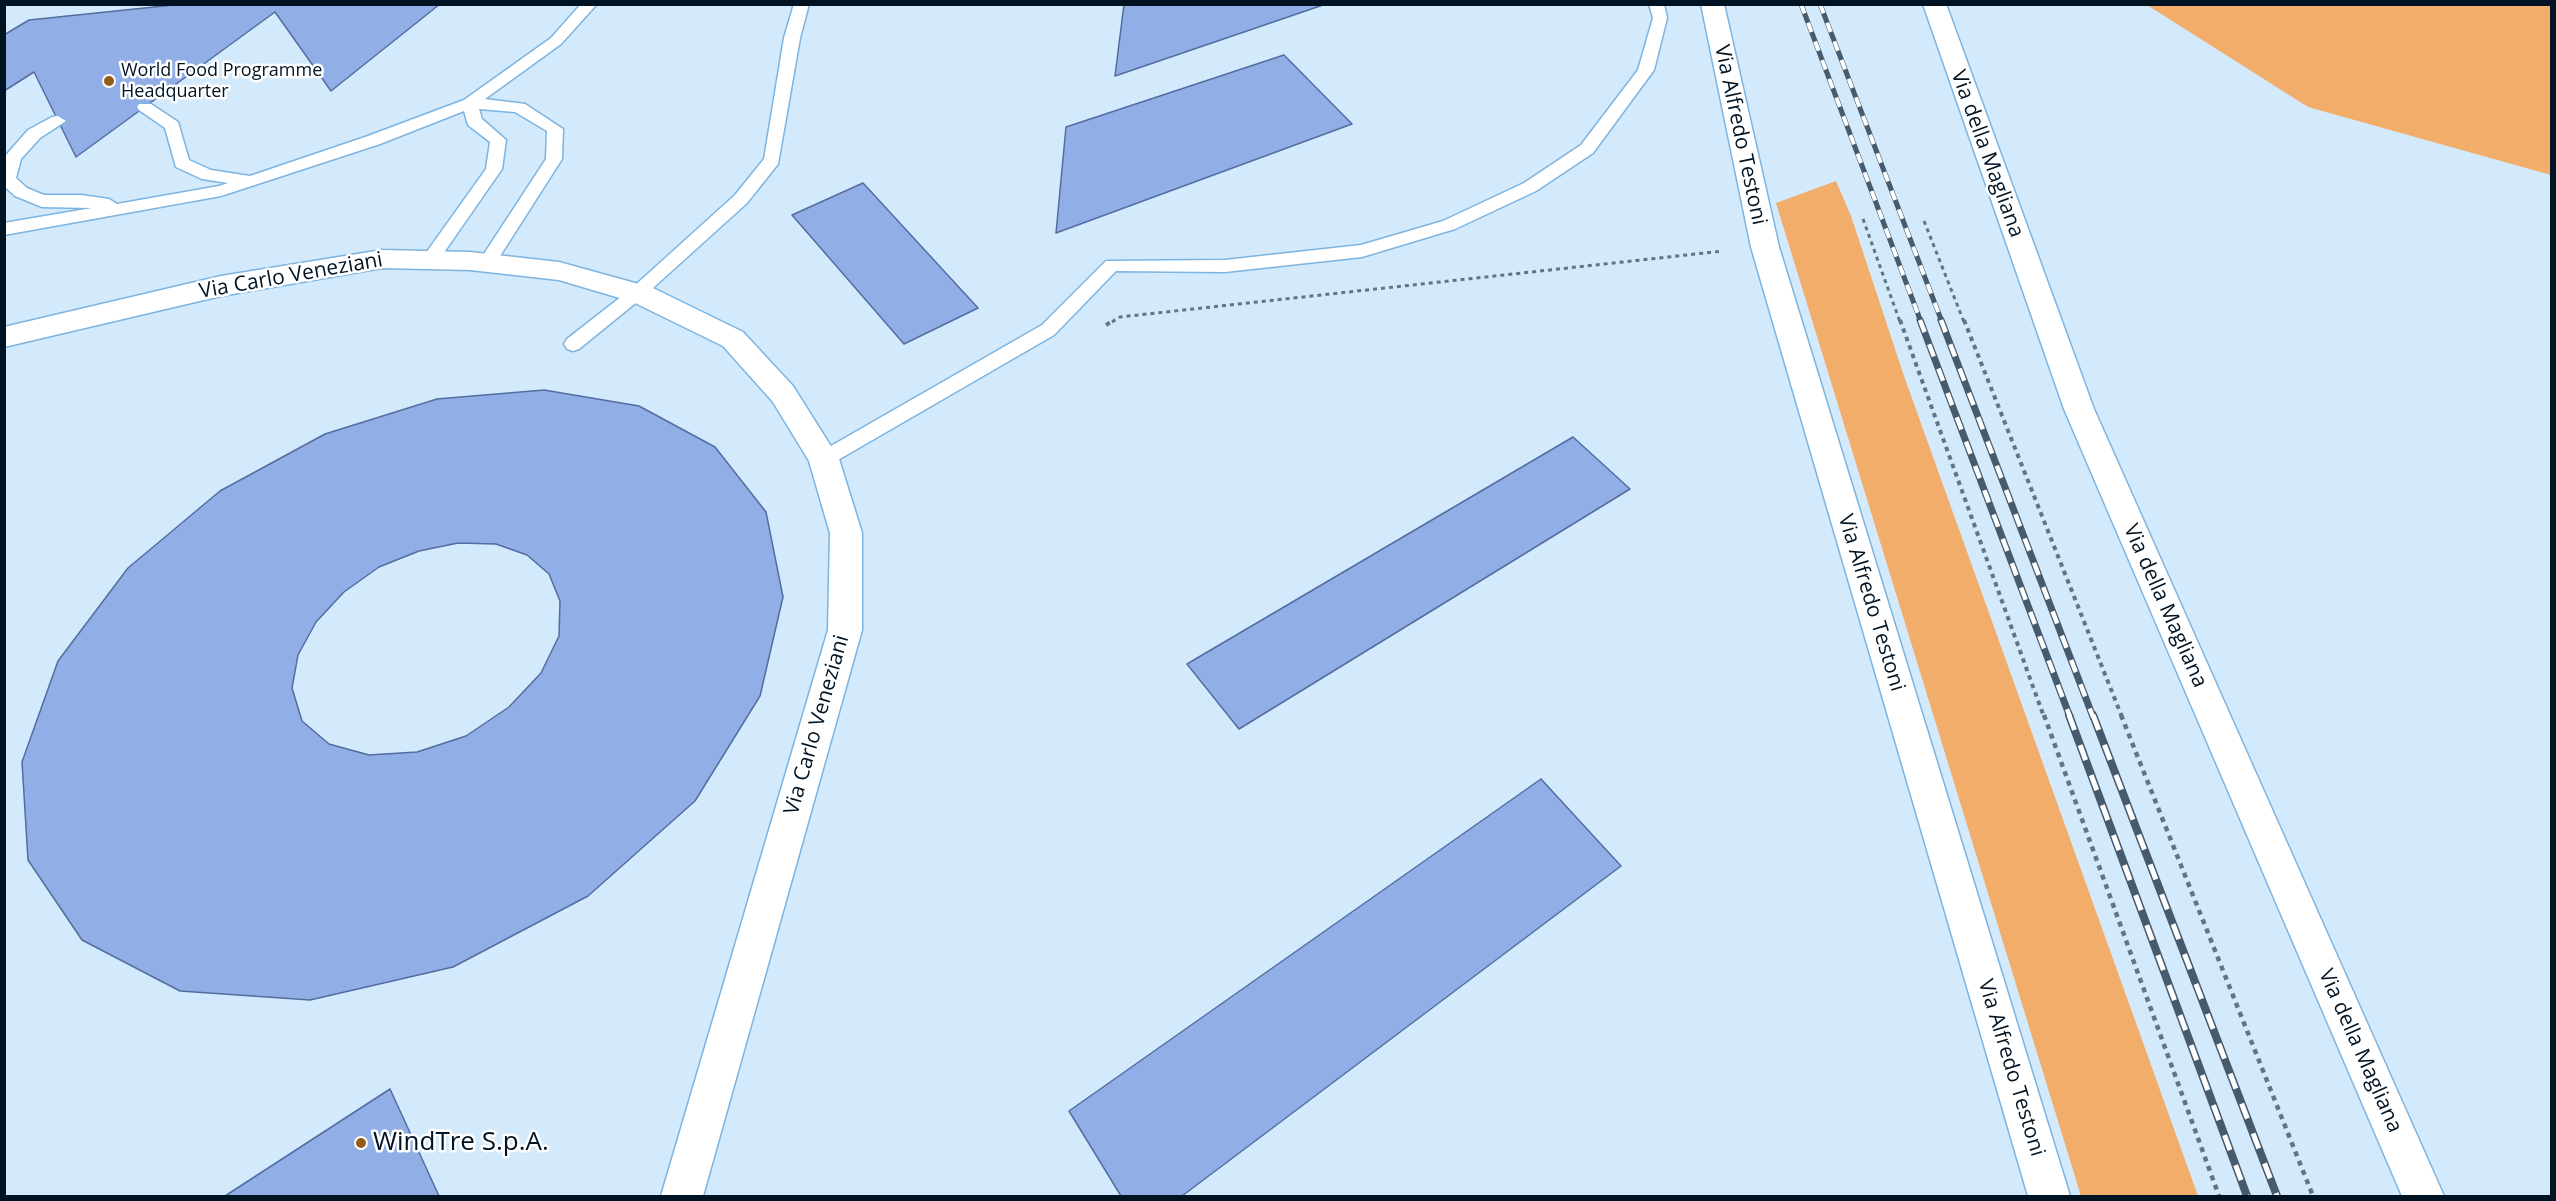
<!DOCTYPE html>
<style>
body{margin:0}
#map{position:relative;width:2556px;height:1201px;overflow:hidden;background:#d3e9fc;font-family:"Open Sans",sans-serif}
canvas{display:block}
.frame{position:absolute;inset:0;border:6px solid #001323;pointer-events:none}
</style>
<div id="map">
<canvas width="2556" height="1201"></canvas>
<div class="frame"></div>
</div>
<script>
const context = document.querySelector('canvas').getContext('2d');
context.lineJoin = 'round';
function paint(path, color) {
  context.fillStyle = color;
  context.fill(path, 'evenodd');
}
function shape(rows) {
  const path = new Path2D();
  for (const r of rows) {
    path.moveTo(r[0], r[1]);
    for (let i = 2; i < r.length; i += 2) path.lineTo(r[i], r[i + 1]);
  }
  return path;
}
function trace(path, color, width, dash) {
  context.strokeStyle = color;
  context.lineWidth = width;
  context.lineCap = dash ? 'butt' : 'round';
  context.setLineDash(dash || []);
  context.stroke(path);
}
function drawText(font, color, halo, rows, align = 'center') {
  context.font = font + ' "Open Sans",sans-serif';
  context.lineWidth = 5;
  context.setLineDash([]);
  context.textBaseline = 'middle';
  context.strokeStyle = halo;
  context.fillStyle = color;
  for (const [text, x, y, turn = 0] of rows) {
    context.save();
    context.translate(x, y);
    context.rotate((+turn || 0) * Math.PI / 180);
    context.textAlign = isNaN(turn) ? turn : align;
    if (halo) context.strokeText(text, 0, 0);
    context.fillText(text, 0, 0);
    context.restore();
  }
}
const green = shape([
 [2147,5,2551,5,2551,175,2308,107],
 [1836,181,1851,216,1904,376,2198,1196,2081,1196,1776,203]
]);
const building = shape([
 [183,4,440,4,331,91,275,12,76,157,34,72,4,91,4,35,29,20,183,4],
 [1124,4,1326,4,1115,76,1124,4],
 [1284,55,1352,124,1056,233,1066,127,1284,55],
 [863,183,978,308,904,344,792,215,863,183],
 [544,390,639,406,715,447,766,512,783,597,760,696,695,801,588,896,453,967,310,1000,180,991,82,940,28,860,22,762,58,661,128,568,220,491,325,434,437,399,544,390],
 [458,543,496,544,527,555,549,574,560,601,559,636,541,673,509,707,466,736,417,752,369,755,329,744,302,721,292,688,298,655,316,622,344,592,379,567,419,551,458,543],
 [1573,437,1630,489,1239,729,1187,664,1573,437],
 [1541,779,1621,866,1182,1196,1121,1196,1069,1111,1541,779],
 [390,1089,439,1196,225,1196,390,1089]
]);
const pathFar2 = shape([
 [1863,219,1900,322],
 [1924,221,1964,322],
 [1112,322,1120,317,1723,251]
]);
const pathFar1 = shape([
 [1900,320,2044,717],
 [1964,320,2122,717],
 [1106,325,1114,320]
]);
const path = shape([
 [2044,715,2219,1196],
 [2121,715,2313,1196]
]);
const lane = shape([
 [581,4,597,4,561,44,485,99,525,104,563,129,562,159,493,267,487,269,481,267,478,263,546,159,547,131,515,112,479,109,482,119,506,140,502,169,436,264,430,266,424,264,421,260,486,169,490,142,468,125,464,111,380,144,221,196,4,235,4,223,92,208,42,207,15,196,4,186,4,159,7,154,28,130,52,117,58,116,66,121,40,138,21,159,16,178,27,188,44,195,81,195,109,199,117,204,219,186,228,183,202,179,176,167,165,128,139,110,137,107,139,104,151,104,178,122,189,160,211,170,250,176,368,136,464,100,551,38,581,4],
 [794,4,809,4,800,38,778,164,747,203,643,297,579,349,573,351,567,349,564,344,567,339,631,289,735,195,764,159,784,38,794,4],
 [1649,4,1664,4,1667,18,1654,70,1593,153,1536,191,1455,229,1362,257,1225,272,1116,271,1054,335,831,464,824,466,817,464,814,459,817,454,1042,325,1106,261,1225,260,1361,245,1443,221,1524,183,1581,145,1638,70,1653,18,1649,4]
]);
const street = shape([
 [1701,4,1724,4,1779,247,2070,1196,2028,1196,1751,247,1701,4],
 [382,250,470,252,559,262,653,288,743,332,793,386,839,459,862,533,862,630,703,1196,661,1196,828,630,830,533,809,461,773,402,723,346,633,302,559,280,470,270,382,268,221,296,4,347,4,327,221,276,382,250]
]);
const secondary = shape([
 [1923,4,1946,4,2094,409,2444,1196,2402,1196,2064,409,1923,4]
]);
const railFar2 = shape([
 [1801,4,1921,322],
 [1820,4,1942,322]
]);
const railFar1 = shape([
 [1920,320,2070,717],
 [1941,320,2093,717]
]);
const rail = shape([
 [2069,715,2247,1196],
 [2093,715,2277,1196]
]);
const markers = [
 [109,81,6,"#955b19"],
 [361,1143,6,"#955b19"]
];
const farPoinames = [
 ["World Food Programme",121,71],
 ["Headquarter",121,92]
];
const streetNames = [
 ["Via Alfredo Testoni",1740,135,78],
 ["Via della Magliana",1987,154,70],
 ["Via Carlo Veneziani",291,276,-10],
 ["Via Alfredo Testoni",1871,603,73],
 ["Via della Magliana",2165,606,66],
 ["Via Carlo Veneziani",817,725,-74],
 ["Via della Magliana",2360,1051,66],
 ["Via Alfredo Testoni",2011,1068,73]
];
const nearPoinames = [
 ["WindTre S.p.A.",373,1143]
];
paint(green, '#f2ad6b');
paint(building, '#91aee6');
trace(building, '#536da1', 1.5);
trace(lane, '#7cb4e1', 3);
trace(street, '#7cb4e1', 3);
trace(secondary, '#7cb4e1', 3);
trace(pathFar2, '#607586', 3, [4, 4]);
trace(pathFar1, '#607586', 4, [4.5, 4.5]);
trace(path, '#607586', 4.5, [5, 5]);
paint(lane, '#fff');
paint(street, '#fff');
paint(secondary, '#fff');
trace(railFar2, '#475b6c', 5);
trace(railFar1, '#475b6c', 7);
trace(rail, '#475b6c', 8);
trace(railFar2, '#fff', 4, [10]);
trace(railFar1, '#fff', 4.5, [13]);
trace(rail, '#fff', 5, [16]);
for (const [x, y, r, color] of markers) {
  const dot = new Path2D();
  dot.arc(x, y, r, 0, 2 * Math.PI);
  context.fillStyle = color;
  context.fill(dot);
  trace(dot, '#fff', 2);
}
drawText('18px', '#001323', '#fff', farPoinames, 'left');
drawText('21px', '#001323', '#fff', streetNames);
drawText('26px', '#001323', '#fff', nearPoinames, 'left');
</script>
